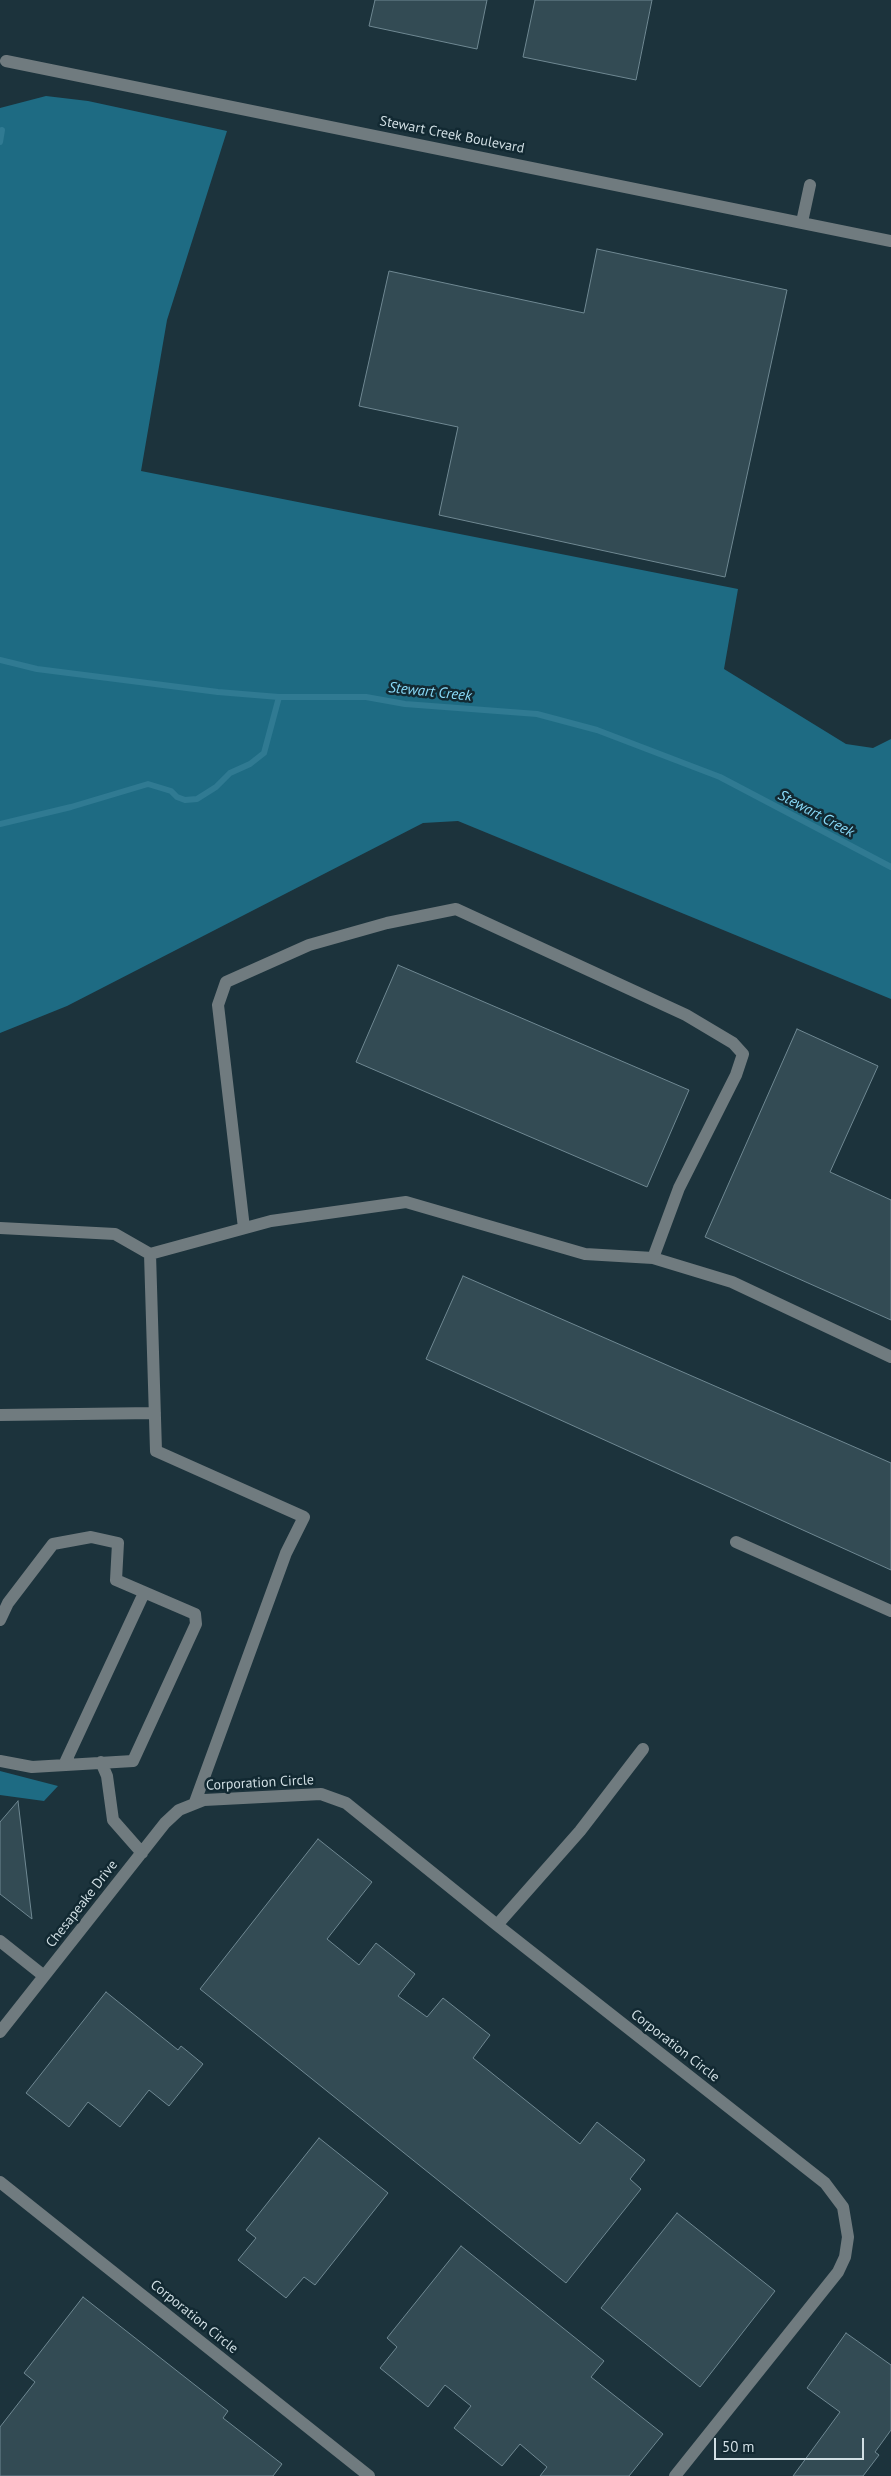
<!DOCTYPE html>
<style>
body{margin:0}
#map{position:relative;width:891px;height:2476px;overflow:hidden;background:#1c333c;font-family:"PT Sans",sans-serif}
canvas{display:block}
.scale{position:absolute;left:714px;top:2438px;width:150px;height:22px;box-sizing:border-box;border:2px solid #d1dfe4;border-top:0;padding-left:6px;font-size:15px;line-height:18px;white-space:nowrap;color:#d1dfe4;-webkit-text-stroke:4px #122932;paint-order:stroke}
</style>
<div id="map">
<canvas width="891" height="2476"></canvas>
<div class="scale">50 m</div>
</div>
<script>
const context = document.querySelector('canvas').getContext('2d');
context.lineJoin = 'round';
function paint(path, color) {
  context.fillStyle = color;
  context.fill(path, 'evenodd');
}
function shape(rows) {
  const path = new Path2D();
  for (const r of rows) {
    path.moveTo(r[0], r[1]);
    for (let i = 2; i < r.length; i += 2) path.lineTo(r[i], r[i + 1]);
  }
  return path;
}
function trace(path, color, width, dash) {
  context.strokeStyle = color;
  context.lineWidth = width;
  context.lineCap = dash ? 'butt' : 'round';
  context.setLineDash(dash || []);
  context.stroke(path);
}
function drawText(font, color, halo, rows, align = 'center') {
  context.font = font + ' "PT Sans",sans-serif';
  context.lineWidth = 5;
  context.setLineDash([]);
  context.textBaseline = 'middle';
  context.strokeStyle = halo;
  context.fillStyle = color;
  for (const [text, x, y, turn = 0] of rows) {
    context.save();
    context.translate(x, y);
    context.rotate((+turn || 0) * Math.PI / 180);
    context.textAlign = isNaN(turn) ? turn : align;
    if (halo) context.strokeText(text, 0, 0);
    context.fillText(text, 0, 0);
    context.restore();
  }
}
const forest = shape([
 [46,96,88,101,227,131,167,320,141,471,738,589,724,669,846,744,873,748,891,739,891,999,458,821,423,823,67,1006,0,1033,0,108],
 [0,1771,58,1786,44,1801,0,1795]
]);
const stream = shape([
 [0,142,2,130],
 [0,660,37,669,218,692,279,697,366,697,405,704,537,714,597,730,720,777,891,867],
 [0,824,71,807,148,784,171,791,177,797,185,800,197,799,216,787,230,773,250,764,264,753,279,697]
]);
const building = shape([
 [375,0,487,0,477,49,369,26,375,0],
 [535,0,652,0,636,80,523,57,535,0],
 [597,249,787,290,725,577,439,515,458,427,359,406,389,271,584,313,597,249],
 [398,965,689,1090,647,1187,356,1062,398,965],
 [797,1029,878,1066,830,1172,891,1200,891,1320,705,1237,797,1029],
 [463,1276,891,1463,891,1570,426,1359,463,1276],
 [18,1801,32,1919,0,1894,0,1822,18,1801],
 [318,1839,372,1882,327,1939,359,1965,376,1943,415,1974,398,1996,427,2017,443,1998,490,2035,473,2058,580,2144,597,2122,645,2160,630,2179,641,2189,566,2283,200,1989,318,1839],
 [106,1992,178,2050,181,2046,203,2064,169,2106,149,2090,120,2127,88,2102,69,2127,26,2093,106,1992],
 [319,2138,388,2193,315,2285,304,2277,286,2298,238,2260,256,2238,246,2230,319,2138],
 [677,2213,775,2291,700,2387,601,2308,677,2213],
 [461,2246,604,2361,591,2377,663,2434,629,2476,540,2476,547,2467,520,2444,502,2466,454,2428,471,2406,445,2385,428,2407,380,2368,397,2347,387,2338,461,2246],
 [83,2297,228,2411,223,2418,282,2464,273,2476,0,2476,0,2427,35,2382,24,2373,83,2297],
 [846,2333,891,2365,891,2430,875,2452,879,2455,863,2476,793,2476,840,2412,807,2388,846,2333]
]);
const minor = shape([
 [6,61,891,241],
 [802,222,810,185],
 [0,1228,115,1234,150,1254],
 [244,1228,218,1005,226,982,309,945,387,923,456,909,686,1015,733,1043,743,1054,736,1075,679,1188,653,1258],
 [0,1415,155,1413],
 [736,1542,891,1611],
 [0,1620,8,1603,53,1544,91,1537,118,1543,116,1580,195,1614,196,1624,133,1761,32,1767,0,1761],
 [101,1762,107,1776,113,1820,142,1853],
 [64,1765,144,1593],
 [195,1802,286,1553,304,1517,156,1451,150,1254,271,1221,406,1202,585,1254,653,1258,732,1282,891,1357],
 [497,1925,580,1831,643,1749],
 [0,1941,44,1976],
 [0,2032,165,1823,179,1810,204,1800,321,1794,346,1803,497,1925,825,2183,843,2207,848,2237,845,2257,838,2272,675,2476],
 [0,2182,369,2476]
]);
const streetNames = [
 ["Stewart Creek Boulevard",452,135,11],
 ["Corporation Circle",260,1783,-3],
 ["Chesapeake Drive",82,1904,-52],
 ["Corporation Circle",675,2046,38],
 ["Corporation Circle",194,2317,39]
];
const waterNames = [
 ["Stewart Creek",430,692,6],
 ["Stewart Creek",816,814,28]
];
paint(forest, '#1e6b83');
trace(stream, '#307a92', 6);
paint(building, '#334b54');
trace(building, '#6f8892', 1);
trace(minor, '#707b7f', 12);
drawText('14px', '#d1dfe4', '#122932', streetNames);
drawText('italic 15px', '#89d9f7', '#122932', waterNames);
</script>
